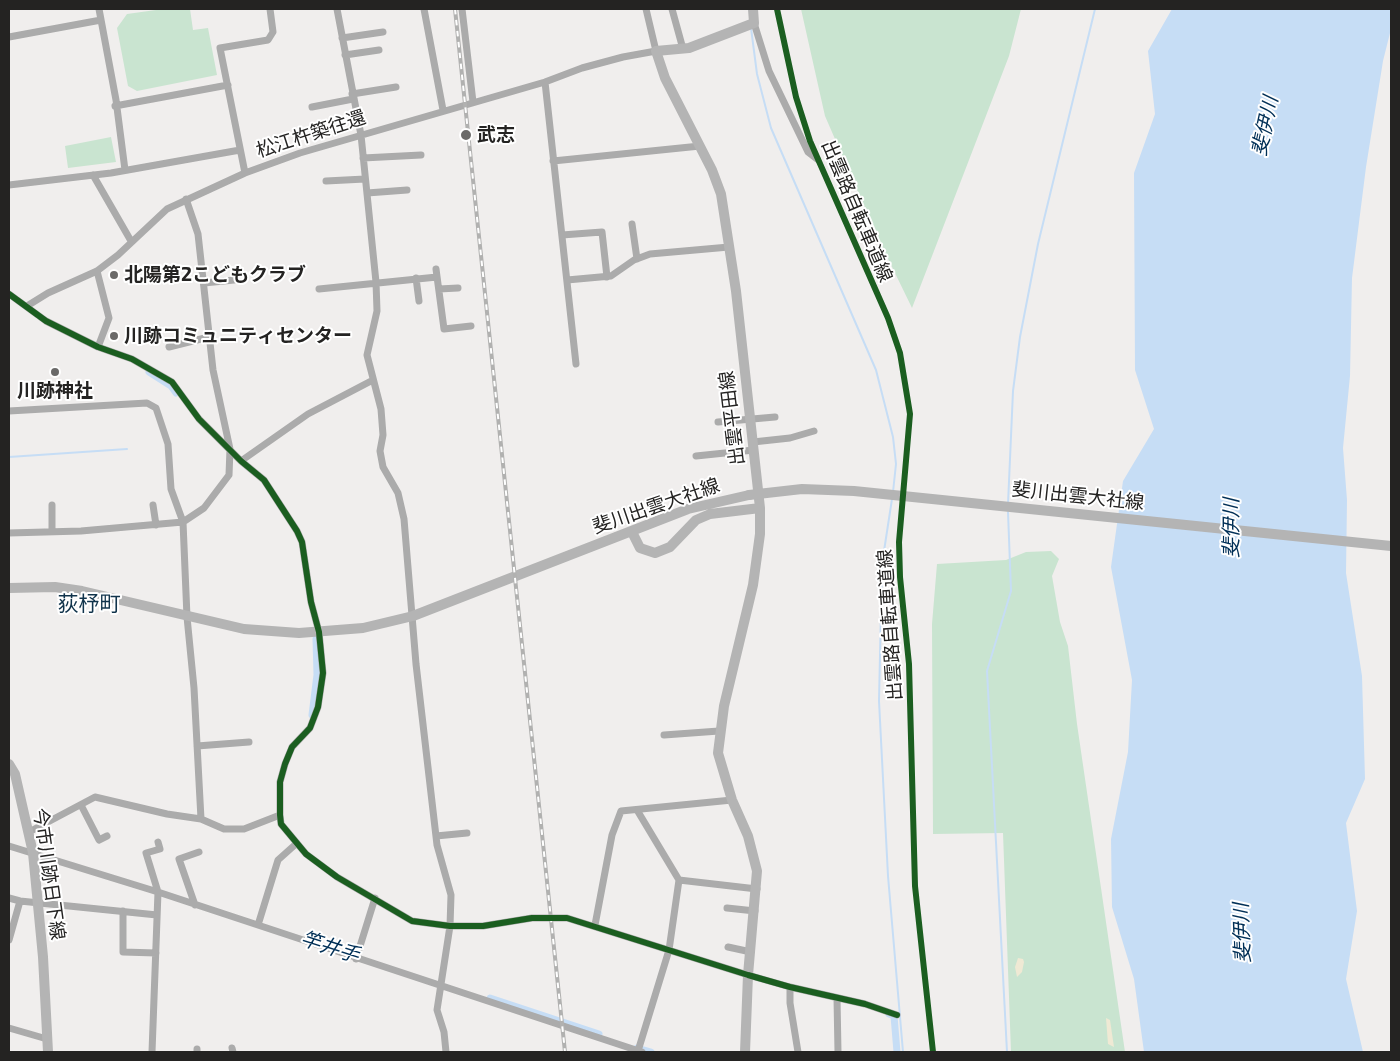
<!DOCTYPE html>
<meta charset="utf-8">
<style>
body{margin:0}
#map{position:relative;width:1400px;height:1061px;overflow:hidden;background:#f0eeed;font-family:"Exo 2",sans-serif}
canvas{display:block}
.frame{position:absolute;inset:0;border:10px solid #242322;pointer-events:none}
</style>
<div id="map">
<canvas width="1400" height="1061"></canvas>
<div class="frame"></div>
</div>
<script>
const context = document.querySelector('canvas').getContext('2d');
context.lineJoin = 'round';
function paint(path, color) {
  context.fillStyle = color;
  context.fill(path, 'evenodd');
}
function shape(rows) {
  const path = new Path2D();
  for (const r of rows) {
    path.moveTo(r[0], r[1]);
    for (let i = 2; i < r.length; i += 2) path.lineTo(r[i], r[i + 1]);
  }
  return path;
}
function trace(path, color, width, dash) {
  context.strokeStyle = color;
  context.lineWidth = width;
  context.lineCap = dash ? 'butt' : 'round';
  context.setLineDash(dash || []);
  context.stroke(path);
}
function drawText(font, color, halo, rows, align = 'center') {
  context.font = font + ' "Exo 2","Noto Sans JP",sans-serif';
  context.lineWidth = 4;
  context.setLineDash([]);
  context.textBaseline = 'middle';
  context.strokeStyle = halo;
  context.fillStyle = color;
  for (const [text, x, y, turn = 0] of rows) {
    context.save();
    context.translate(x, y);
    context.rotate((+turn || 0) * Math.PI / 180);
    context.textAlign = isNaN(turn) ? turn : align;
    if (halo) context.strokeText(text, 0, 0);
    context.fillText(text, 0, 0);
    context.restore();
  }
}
const green = shape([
 [163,9,190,9,193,30,208,28,217,75,137,91,128,86,117,28,127,14],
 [801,9,1021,9,1009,56,912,308,878,238,825,116],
 [111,137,116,162,68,168,65,146],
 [1051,551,1059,559,1052,576,1060,622,1068,646,1077,724,1125,1052,1011,1052,1003,833,933,834,932,624,937,564,1006,560,1026,552]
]);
const sand = shape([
 [1018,958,1023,959,1024,962,1022,972,1017,977,1015,967],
 [1106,1018,1110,1020,1114,1047,1108,1044]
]);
const water = shape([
 [1172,9,1391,9,1391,29,1383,61,1366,167,1352,278,1350,376,1343,448,1347,500,1346,573,1362,676,1365,779,1346,823,1357,911,1346,979,1363,1052,1144,1052,1134,979,1112,907,1111,839,1128,752,1132,680,1111,567,1123,481,1154,429,1135,370,1134,173,1155,114,1148,51]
]);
const stream = shape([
 [751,28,757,74,771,128,876,370,893,437,896,464,893,492],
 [9,457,127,449],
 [892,499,882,564,879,701,888,876,903,1052],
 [1008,504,1013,391,1020,337,1038,244,1095,9],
 [1007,1052,987,671,1011,591,1008,512]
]);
const canal = shape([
 [149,372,171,386,176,393],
 [312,715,317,675,316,639],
 [490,998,599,1034],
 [889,1014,894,1016,897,1052],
 [637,1048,651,1052]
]);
const street = shape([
 [99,9,116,100,125,170],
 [337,9,361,135,376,282,377,311,367,355,381,409,383,435,380,451,383,467,398,493,404,519,416,664,437,845,451,895,450,926,437,1010,444,1032,446,1052],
 [424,9,443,110],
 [462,9,473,102],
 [672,9,683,49],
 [754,23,769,71,808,152,817,159],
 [9,37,101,20],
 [342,38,383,32],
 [345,55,379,50],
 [545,82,576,364],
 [352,94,396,87],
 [115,106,228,85],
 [312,107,353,99],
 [363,158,421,155],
 [553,161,700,146],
 [245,173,220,48,268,40,273,32,270,9],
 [93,175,131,241],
 [326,181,365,179],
 [9,185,111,173,240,150],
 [367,193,407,190],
 [632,224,637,259],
 [562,235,602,232,607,277],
 [436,269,444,329,471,326],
 [97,271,109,318,98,347],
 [416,278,419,301],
 [567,280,611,276,634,260,650,254,729,247],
 [204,283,234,280],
 [319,289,437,277],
 [439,289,458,288],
 [9,294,46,321,98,347,132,359,172,382,199,419,241,461,264,480,297,531,302,542,311,602,319,632,323,673,318,707,310,728,292,747,285,764,280,782,280,815,281,824,306,854,337,877,412,921,450,926,483,926,532,918,567,918,748,975,790,987,865,1004,897,1015],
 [27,306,48,293,97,271,118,255,167,209,245,173,300,153,545,82,582,68,623,57,656,51,646,9],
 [169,347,209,337],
 [9,411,147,403,156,408,168,444,171,489,183,522,187,617,194,688,201,819],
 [718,422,775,417],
 [753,442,790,438,814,431],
 [696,456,754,450],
 [241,461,308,414,373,380],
 [52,505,52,532],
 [153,505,156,525],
 [9,533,81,531,183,522,204,508,229,475,230,449,213,370,198,234,186,199],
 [664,735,719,731],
 [197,746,249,742],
 [81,805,99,840,107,836],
 [637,810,679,880,757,889],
 [29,832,95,797,167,814,201,819,224,829,244,829,280,815],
 [436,836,467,833],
 [9,846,158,892,642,1052],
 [9,898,20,901,157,915],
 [195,905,179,859,199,852],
 [727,908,755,911],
 [123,911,123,952,156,953],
 [258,925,278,860,297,843],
 [595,925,612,835,621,811,732,800],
 [9,940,20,901],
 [728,947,751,952],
 [356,959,375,898],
 [790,987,790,1003,798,1052],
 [837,998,838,1052],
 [9,1028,47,1039],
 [232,1048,233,1052],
 [638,1051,669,950,679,880],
 [152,1052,158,892,146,853,160,849,158,842],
 [197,1052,197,1049]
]);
const secondary = shape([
 [632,532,640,548,655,553,670,547,696,520,710,514,760,508],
 [9,588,55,587,82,591,244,629,299,633,363,628,413,616,688,509,749,495],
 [9,764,15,774,33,853,43,957,48,1052],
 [745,1052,748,975,757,871,748,836,732,800,718,753,724,706,753,585,760,534,760,508,736,291,721,194,712,170,665,78,656,51,689,48,754,23,753,9]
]);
const rail = shape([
 [455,9,565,1052]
]);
const secondaryBridge = shape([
 [749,495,802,489,854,491,1391,546]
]);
const cycleway = shape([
 [777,9,796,97,810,141,888,318,900,353,910,414,899,542,900,577,909,664,915,886,933,1052],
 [9,294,46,321,98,347,132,359,172,382,199,419,241,461,264,480,297,531,302,542,311,602,319,632,323,673,318,707,310,728,292,747,285,764,280,782,280,815,281,824,306,854,337,877,412,921,450,926,483,926,532,918,567,918,748,975,790,987,865,1004,897,1015]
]);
const markers = [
 [466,135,6,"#6b6a69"],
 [114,275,5,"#6b6a69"],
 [114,336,5,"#6b6a69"],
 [55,372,5,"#6b6a69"]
];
const streetNames = [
 ["松江杵築往還",311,134,-18],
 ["出雲路自転車道線",857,211,67],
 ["出雲平田線",732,418,-97],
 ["斐川出雲大社線",1078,496,6],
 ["斐川出雲大社線",656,506,-19],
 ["出雲路自転車道線",890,625,-94],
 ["今市川跡日下線",49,874,82]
];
const poiNames = [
 ["武志",477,135],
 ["北陽第2こどもクラブ",124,275],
 ["川跡コミュニティセンター",124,336],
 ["川跡神社",55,391,"center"]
];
const waterNames = [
 ["斐伊川",1265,126,-78],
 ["斐伊川",1231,528,-90],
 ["斐伊川",1242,933,-92],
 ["竿井手",330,947,18]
];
const quarterNames = [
 ["荻杼町",89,604]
];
paint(green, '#c9e4d0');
paint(sand, '#efe9d4');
paint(water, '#c6ddf5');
trace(stream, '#c6ddf5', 2);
trace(canal, '#c6ddf5', 7);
trace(street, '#ababab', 7);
trace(secondary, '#b4b4b4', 10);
trace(rail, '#b1b1b0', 4);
trace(rail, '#fff', 2, [5.5]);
trace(secondaryBridge, '#b4b4b4', 10);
trace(cycleway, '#1b5e20', 6);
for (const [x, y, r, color] of markers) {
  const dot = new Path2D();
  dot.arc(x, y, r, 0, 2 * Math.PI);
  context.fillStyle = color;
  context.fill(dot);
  trace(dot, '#fff', 2);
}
drawText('19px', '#242322', '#fff', streetNames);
drawText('bold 19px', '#242322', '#fff', poiNames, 'left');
drawText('italic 20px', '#002f56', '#fff', waterNames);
drawText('21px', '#10334b', '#fff', quarterNames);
</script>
